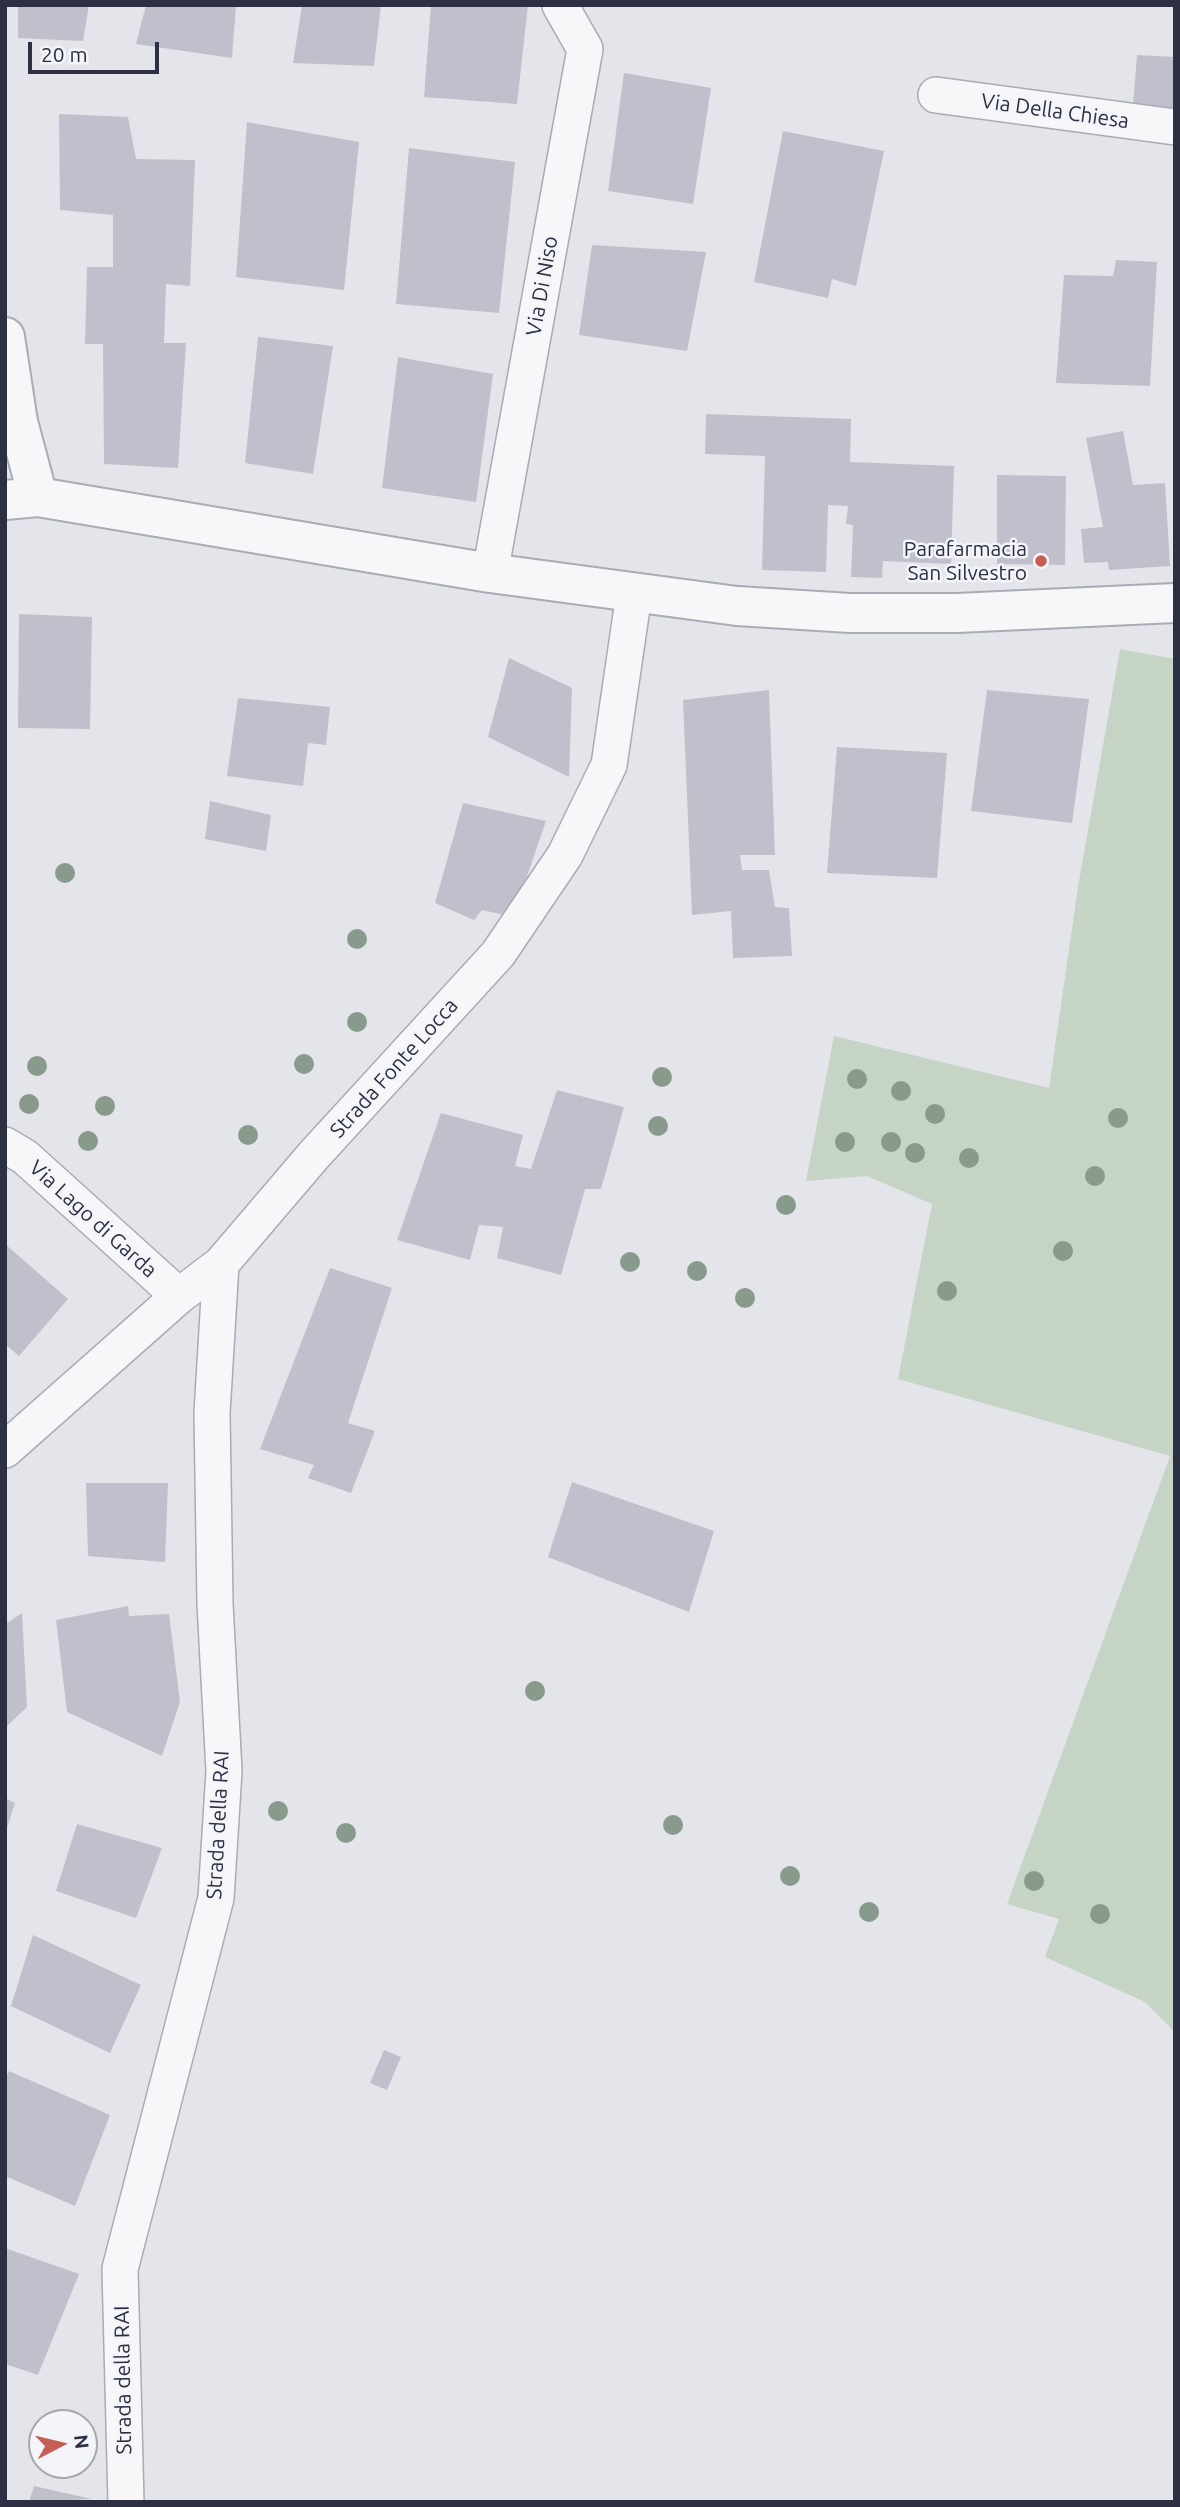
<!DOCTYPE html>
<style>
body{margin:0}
#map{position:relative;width:1180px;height:2507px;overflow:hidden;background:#e4e5eb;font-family:Ubuntu,sans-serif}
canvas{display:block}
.frame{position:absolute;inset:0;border:7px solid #2d2f43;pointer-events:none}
.north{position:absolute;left:28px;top:2409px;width:70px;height:70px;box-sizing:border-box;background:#f4f5f8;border:2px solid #a4a6b0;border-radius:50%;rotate:83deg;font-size:19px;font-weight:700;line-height:28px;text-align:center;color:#2d2f43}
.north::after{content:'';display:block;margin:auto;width:24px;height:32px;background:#c65e53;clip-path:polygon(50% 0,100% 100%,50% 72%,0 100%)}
.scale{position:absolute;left:28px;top:42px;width:131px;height:32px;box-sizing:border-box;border:4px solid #2d2f43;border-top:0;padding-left:9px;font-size:21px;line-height:24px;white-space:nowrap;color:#2d2f43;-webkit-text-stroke:5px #f4f5f8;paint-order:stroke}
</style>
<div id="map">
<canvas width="1180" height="2507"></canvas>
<div class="frame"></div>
<div class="north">N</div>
<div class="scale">20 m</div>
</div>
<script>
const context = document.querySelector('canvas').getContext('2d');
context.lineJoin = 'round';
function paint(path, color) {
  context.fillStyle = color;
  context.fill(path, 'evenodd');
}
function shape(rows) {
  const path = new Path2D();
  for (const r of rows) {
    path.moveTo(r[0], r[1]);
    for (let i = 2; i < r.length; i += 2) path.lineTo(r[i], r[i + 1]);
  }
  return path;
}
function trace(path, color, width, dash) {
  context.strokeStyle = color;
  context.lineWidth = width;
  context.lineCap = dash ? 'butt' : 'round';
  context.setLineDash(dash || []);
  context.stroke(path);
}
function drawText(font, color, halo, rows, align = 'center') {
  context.font = font + ' Ubuntu,sans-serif';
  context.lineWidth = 5;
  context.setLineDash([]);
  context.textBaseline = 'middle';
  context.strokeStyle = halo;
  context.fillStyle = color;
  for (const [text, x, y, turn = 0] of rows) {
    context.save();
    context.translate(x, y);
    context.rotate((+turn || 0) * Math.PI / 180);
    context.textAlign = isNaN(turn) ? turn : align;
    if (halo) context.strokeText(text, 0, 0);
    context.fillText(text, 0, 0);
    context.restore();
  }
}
const green = shape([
 [1120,649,1175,659,1175,2032,1145,2002,1045,1957,1059,1919,1007,1904,1170,1456,898,1379,932,1204,867,1176,806,1181,834,1036,1049,1088,1078,887]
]);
const building = shape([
 [18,5,89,5,83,41,18,38],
 [146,5,236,5,232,58,136,44],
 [302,5,381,5,374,66,293,63],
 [431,5,528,5,517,104,424,97],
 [1137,55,1175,57,1175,111,1133,106],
 [624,73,711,88,693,204,608,191],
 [59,114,128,117,136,159,195,160,190,286,166,284,164,343,186,343,178,468,104,464,103,344,85,344,87,267,113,267,113,215,60,210],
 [247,122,359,142,344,290,236,277],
 [783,131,884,151,856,286,832,279,828,298,754,282],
 [409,148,515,162,499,313,396,304],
 [592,245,706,252,687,351,579,335],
 [1116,260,1157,262,1150,386,1056,383,1064,275,1113,276],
 [258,337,333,346,313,474,245,463],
 [398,357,493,374,476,502,382,488],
 [706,414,851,419,850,462,954,466,951,564,883,561,882,578,851,577,853,525,846,524,848,506,828,505,826,572,762,570,765,456,705,454],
 [1123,431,1133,485,1165,483,1170,566,1109,570,1108,562,1084,563,1081,529,1103,527,1086,438],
 [997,475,1066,476,1065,565,997,564],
 [19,614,92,617,90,729,18,728],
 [509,658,572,688,569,777,488,737],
 [769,690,775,855,740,855,742,870,769,870,775,907,789,908,792,956,733,958,731,911,692,915,683,700],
 [987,690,1089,699,1072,823,971,811],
 [238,698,330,707,326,745,308,743,303,786,227,776],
 [837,747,947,753,937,878,827,873],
 [210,801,271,815,266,851,205,839],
 [463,803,546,821,513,917,482,910,474,920,435,903],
 [557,1090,624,1107,601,1189,585,1189,561,1275,497,1258,503,1227,479,1225,470,1260,397,1240,441,1113,523,1135,515,1166,531,1169],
 [5,1244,68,1299,19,1356,5,1344],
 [330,1268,392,1288,348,1423,375,1431,351,1493,308,1478,314,1465,260,1449],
 [572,1482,714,1531,689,1612,548,1557],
 [86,1483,168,1483,165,1562,88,1556],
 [128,1606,129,1616,169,1614,180,1702,162,1756,67,1712,56,1620],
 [22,1613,27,1707,5,1728,5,1620,7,1623],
 [5,1798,15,1803,6,1831,5,1831],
 [77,1824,162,1848,136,1918,56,1891],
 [33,1935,141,1985,110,2053,11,2006],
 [384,2050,401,2057,387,2090,370,2083],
 [9,2071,110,2115,75,2206,5,2176,5,2079],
 [5,2248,79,2274,38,2375,5,2364],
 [34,2486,92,2499,29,2502]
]);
const minor = shape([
 [936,95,1175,127],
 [490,573,585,49,560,5],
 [5,1145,25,1157,179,1296],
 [5,1450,179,1296,221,1264,314,1155,498,954,565,855,609,765,634,594],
 [126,2502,120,2269,216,1898,224,1771,215,1604,212,1413,221,1264]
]);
const tertiary = shape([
 [5,337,18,422,38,497],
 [5,500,38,497,490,573,737,606,850,613,957,613,1175,603]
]);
const trees = [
 [65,873],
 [357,939],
 [357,1022],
 [304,1064],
 [37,1066],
 [662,1077],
 [857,1079],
 [901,1091],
 [29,1104],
 [105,1106],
 [935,1114],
 [1118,1118],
 [658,1126],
 [248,1135],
 [88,1141],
 [845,1142],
 [891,1142],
 [915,1153],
 [969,1158],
 [1095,1176],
 [786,1205],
 [1063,1251],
 [630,1262],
 [697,1271],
 [947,1291],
 [745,1298],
 [535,1691],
 [278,1811],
 [673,1825],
 [346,1833],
 [790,1876],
 [1034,1881],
 [869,1912],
 [1100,1914]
];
const markers = [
 [1041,561,7,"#c65e53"]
];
const streetNames = [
 ["Via Della Chiesa",1055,111,8],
 ["Via Di Niso",542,286,-80],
 ["Strada Fonte Locca",394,1068,-48],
 ["Via Lago di Garda",93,1219,42],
 ["Strada della RAI",218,1825,-87],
 ["Strada della RAI",123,2380,-91]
];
const poiNames = [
 ["Parafarmacia",1027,549],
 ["San Silvestro",1027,573]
];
paint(green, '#c6d4c6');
paint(building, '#bfc0cb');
trace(minor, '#a9abb5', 38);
trace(tertiary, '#a9abb5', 42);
trace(minor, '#f7f7f9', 35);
trace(tertiary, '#f7f7f9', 38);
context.fillStyle = '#879a8b';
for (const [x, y] of trees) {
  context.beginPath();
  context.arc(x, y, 10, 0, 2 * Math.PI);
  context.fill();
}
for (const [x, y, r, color] of markers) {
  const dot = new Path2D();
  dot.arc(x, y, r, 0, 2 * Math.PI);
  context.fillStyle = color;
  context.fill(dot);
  trace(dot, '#f4f5f8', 2.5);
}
drawText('21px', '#2d2f43', '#f4f5f8', streetNames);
drawText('21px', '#2d2f43', '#f4f5f8', poiNames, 'right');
</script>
